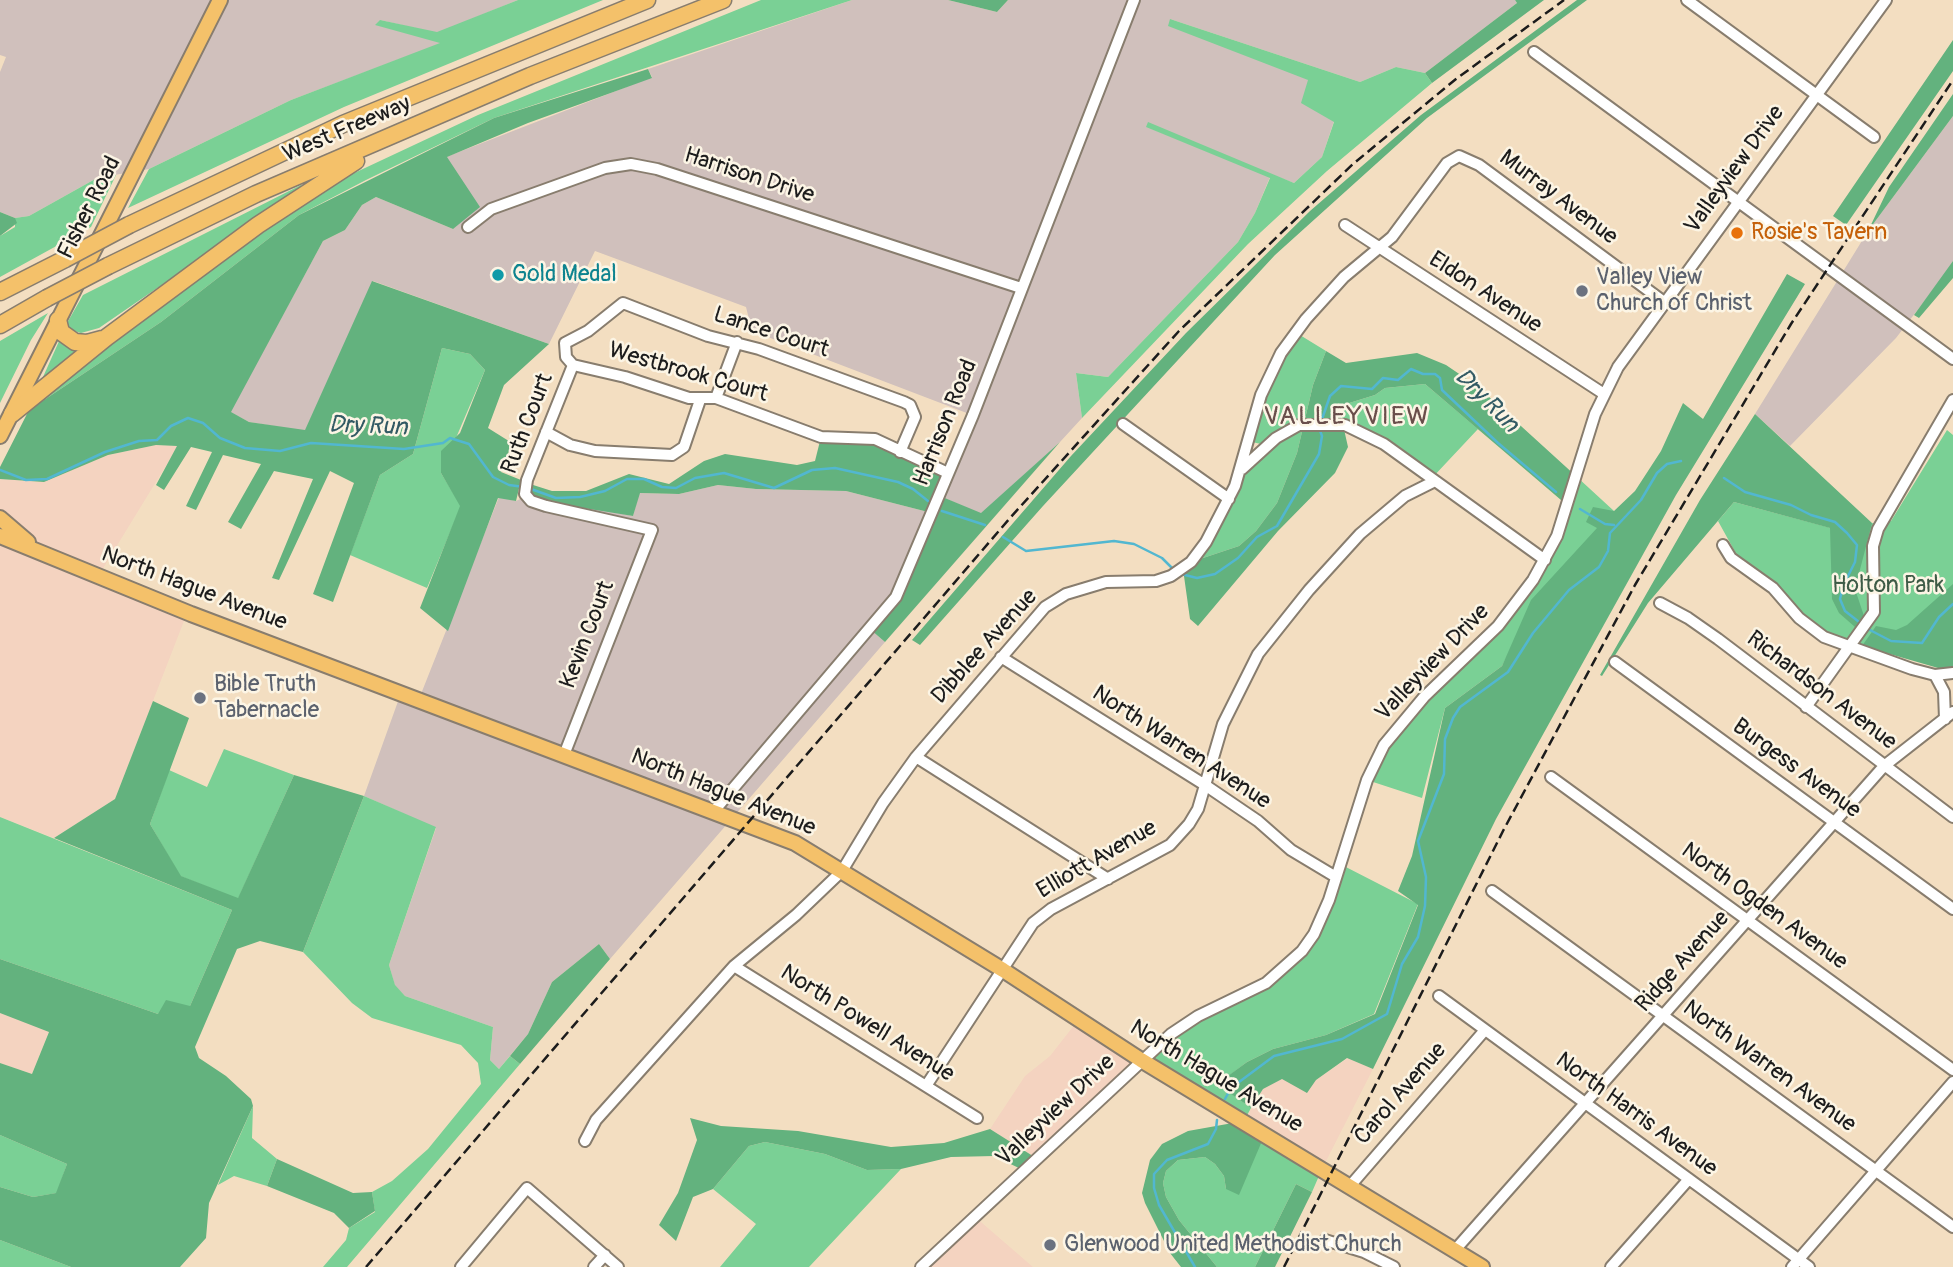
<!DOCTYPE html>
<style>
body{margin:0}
canvas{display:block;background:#f3dec1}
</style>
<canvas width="1953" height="1267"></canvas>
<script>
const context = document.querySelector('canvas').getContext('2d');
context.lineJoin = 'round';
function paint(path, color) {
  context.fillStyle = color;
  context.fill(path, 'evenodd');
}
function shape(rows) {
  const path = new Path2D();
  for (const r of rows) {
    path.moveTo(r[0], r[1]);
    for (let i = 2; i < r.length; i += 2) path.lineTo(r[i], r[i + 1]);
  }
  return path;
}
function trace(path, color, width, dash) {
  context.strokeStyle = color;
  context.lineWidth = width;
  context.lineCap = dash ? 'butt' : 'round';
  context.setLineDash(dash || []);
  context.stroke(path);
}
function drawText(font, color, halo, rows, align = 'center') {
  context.font = font + ' Pangolin,sans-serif';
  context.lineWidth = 5;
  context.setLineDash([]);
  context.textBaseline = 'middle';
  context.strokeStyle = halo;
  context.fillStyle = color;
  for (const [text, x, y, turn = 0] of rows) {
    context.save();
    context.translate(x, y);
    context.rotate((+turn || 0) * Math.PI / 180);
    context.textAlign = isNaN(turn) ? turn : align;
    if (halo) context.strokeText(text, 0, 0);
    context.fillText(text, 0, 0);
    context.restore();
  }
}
const built = shape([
 [156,445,178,446,102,570,189,608,115,799,54,838,0,817,0,479,44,482,108,455],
 [0,1013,49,1031,32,1074,0,1063],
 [1079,1019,1141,1060,1036,1158,990,1129,1025,1076,1050,1056],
 [1348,1058,1373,1069,1322,1169,1244,1121,1263,1089,1282,1078,1316,1080],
 [974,1216,1033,1267,921,1267]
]);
const industrial = shape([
 [0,0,518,0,437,33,380,20,442,43,291,100,149,169,97,178,29,216,15,218,0,212,0,72,6,57,0,55],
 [852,0,948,0,997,12,1008,0,1515,0,1517,3,1425,73,1396,67,1360,82,1170,19,1309,80,1334,121,1322,157,1294,183,1147,127,1270,177,1255,213,1238,242,1108,377,1076,373,1082,418,1060,442,981,514,940,496,972,415,752,331,746,307,595,251,549,344,373,281,305,431,249,422,230,412,323,241,345,230,362,205,376,197,453,229,446,157,652,77,648,69],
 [1953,116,1953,261,1949,269,1896,338,1790,446,1755,414,1868,231],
 [718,485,756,489,846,491,932,513,914,560,871,630,885,642,610,959,599,944,552,982,528,1034,499,1069,490,1060,493,1027,405,996,395,986,389,965,436,828,364,796,401,693,419,699,499,497,516,501,528,495,633,516,639,493,679,494]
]);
const green = shape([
 [518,0,603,0,344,107,128,208,149,169,291,100,440,43,375,25,380,20,437,32],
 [761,0,852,0,494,118,366,180,299,215,161,322,29,410,54,387,298,204,333,183,478,115],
 [1170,19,1360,82,1396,67,1425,73,1432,83,1327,171,1248,244,1082,418,1076,373,1108,377,1238,242,1255,213,1270,178,1146,127,1148,122,1294,183,1322,157,1334,122,1301,103,1308,80,1168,26],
 [116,175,91,227,0,277,0,236,15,227,15,218,29,216,97,178],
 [301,185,303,188,99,328,81,333,71,330,67,323,83,295],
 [48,313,31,340,0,403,0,341],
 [1295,332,1326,351,1313,385,1297,453,1277,503,1256,531,1239,546,1191,562,1235,486,1265,445,1248,441,1261,395],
 [60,339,85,349,47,379,43,377],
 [442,348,470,354,485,370,441,473,461,506,427,588,350,555,380,475,413,454],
 [1425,384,1478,429,1432,478,1345,425,1341,416,1346,404,1375,395,1385,388],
 [1947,430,1953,435,1953,642,1862,646,1831,638,1807,622,1739,559,1718,521,1734,502,1831,528,1891,521],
 [1577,477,1614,511,1580,549,1516,639,1502,666,1445,708,1422,798,1367,780,1377,759,1438,684,1533,580],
 [224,749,294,775,238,899,180,876,150,824,169,770,207,787],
 [364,796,436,827,389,965,395,985,405,996,493,1027,490,1060,499,1069,510,1056,520,1064,347,1267,323,1267,346,1240,349,1228,375,1212,372,1192,392,1181,428,1149,481,1084,478,1063,461,1045,372,1018,352,1003,303,952],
 [0,817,232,910,190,1006,158,1014,0,959],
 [1340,864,1418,904,1374,1014,1326,1035,1273,1049,1247,1062,1218,1084,1251,1108,1244,1121,1141,1060,1171,1034,1266,983,1302,951],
 [253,1106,252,1138,277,1159,267,1186,234,1176,218,1185],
 [1265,1134,1322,1169,1312,1192,1296,1184,1255,1267,1217,1267,1179,1220,1166,1197,1163,1183,1166,1171,1178,1160,1205,1157,1215,1164,1224,1176,1226,1189],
 [0,1135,67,1164,57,1193,33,1197,0,1187],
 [765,1142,825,1154,867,1170,901,1169,809,1267,720,1267,756,1224,713,1189,749,1146],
 [0,1240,71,1267,0,1267]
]);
const forest = shape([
 [948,0,1008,0,997,12],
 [1515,0,1544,0,1432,83,1425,73,1517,3],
 [1577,0,1587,0,1427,118,1275,255,1043,506,920,645,912,640,1071,456,1186,333,1310,211,1421,115],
 [1953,40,1953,71,1846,225,1833,216],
 [648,69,652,78,528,123,447,157,480,207,453,229,376,197,362,205,345,230,323,241,231,412,249,422,305,430,372,281,549,344,504,385,488,428,512,443,501,472,521,480,516,501,498,498,448,631,420,608,460,506,441,473,441,451,460,433,485,370,470,354,442,348,413,454,380,475,333,602,313,594,354,483,330,471,279,580,272,578,313,479,274,471,241,529,228,522,261,464,223,455,196,510,186,506,212,452,191,447,164,490,156,485,177,446,156,445,108,455,44,482,0,479,0,467,29,410,161,322,299,215,494,118],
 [1953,94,1953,116,1868,231,1889,187],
 [0,212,15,218,17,223,0,236],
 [1953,261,1953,278,1919,318,1914,315],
 [1787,274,1805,284,1676,495,1496,819,1373,1069,1347,1058,1316,1080,1307,1093,1282,1079,1263,1089,1251,1108,1217,1084,1247,1062,1273,1049,1326,1035,1375,1014,1418,905,1398,891,1412,856,1445,708,1502,666,1531,600,1597,528,1586,522,1593,507,1614,511,1635,491,1661,451,1683,403,1703,419],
 [1326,351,1346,363,1417,353,1446,365,1477,386,1577,477,1568,506,1425,384,1385,388,1375,395,1346,404,1341,416,1348,447,1335,473,1278,531,1198,626,1190,619,1183,569,1191,562,1239,546,1256,531,1277,503,1297,453,1313,385],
 [1755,414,1872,523,1855,589,1864,616,1855,627,1839,613,1832,599,1830,528,1734,502,1648,603,1602,676,1600,675,1700,500],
 [821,437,869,439,948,473,940,496,981,513,1060,442,885,642,871,630,884,614,932,513,846,491,756,489,718,485,679,494,640,493,633,516,546,502,528,495,530,484,552,491,586,491,629,474,669,484,704,461,725,454,797,465,815,461],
 [1953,584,1953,669,1945,670,1862,646,1876,626,1896,630,1907,625],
 [153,701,189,718,150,824,181,876,238,898,294,775,364,796,303,952,260,941,237,949,195,1047,199,1058,226,1076,251,1099,253,1106,209,1203,206,1238,180,1267,71,1267,0,1240,0,1187,33,1197,56,1193,67,1164,0,1135,0,1063,32,1074,49,1032,0,1013,0,959,158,1014,166,1000,190,1006,232,910,54,838,115,799],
 [599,944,610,959,520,1064,510,1056,528,1034,552,982],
 [690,1118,721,1126,798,1131,891,1147,944,1143,990,1129,1036,1158,1023,1170,994,1156,951,1157,901,1169,867,1170,825,1154,765,1142,749,1146,713,1189,693,1197,676,1241,659,1225,678,1193,697,1140],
 [1244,1121,1265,1134,1239,1195,1226,1189,1224,1176,1215,1164,1205,1157,1178,1160,1166,1171,1163,1183,1166,1197,1179,1220,1217,1267,1181,1267,1170,1253,1145,1203,1142,1193,1150,1160,1162,1144,1188,1131],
 [277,1159,353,1193,372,1192,375,1211,349,1228,334,1213,267,1186],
 [1296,1184,1312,1192,1275,1267,1255,1267]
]);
const stream = shape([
 [1321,422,1330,396,1341,386,1372,389,1383,378,1398,380,1411,369,1423,374,1435,374,1440,378,1442,390,1498,443,1556,492],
 [0,470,26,480,47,479,105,452,139,441,157,440,171,426,188,418,203,423,220,438,245,448,280,451,311,443,404,449,443,443,450,438,469,444,493,477,509,485,524,487],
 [1724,478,1745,492,1791,505,1811,515,1835,522,1847,533,1857,545,1855,562,1843,586,1840,599,1845,611,1863,625],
 [531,489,556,498,580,497,605,491,627,479,644,479,662,487,676,488,695,478,724,473,774,488,812,470,835,468,898,482,913,489,928,501],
 [1580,509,1605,524,1614,525],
 [942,511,985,525],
 [1003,537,1026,551,1114,541,1134,544,1162,558,1173,569],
 [1181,574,1197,578,1215,574,1238,558,1257,537,1277,526,1319,454,1322,436,1319,428],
 [1868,629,1891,641,1922,643,1939,617,1953,604],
 [1225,1099,1231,1088,1274,1056,1342,1039,1387,1014,1402,964,1418,937,1425,906,1426,877,1418,841,1444,774,1445,739,1453,718,1460,707,1508,672,1533,633,1569,590,1599,567,1608,551,1610,533,1641,500,1657,473,1667,464,1681,461],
 [1195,1267,1159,1205,1154,1188,1154,1174,1167,1160,1208,1144,1216,1129,1217,1120]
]);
const minor = shape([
 [1687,0,1874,137],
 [1534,52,1953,359],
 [1345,225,1604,394],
 [468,227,491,209,605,168,631,164,657,169,1021,288],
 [573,365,566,357,565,343,588,331,623,303,708,336,759,349,904,402,910,405,915,417,900,452],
 [573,365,625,377,689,398,716,398,821,437,875,439,948,473],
 [716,398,737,342],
 [1123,424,1229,499],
 [546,432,570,445,595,451,672,455,684,447,700,400],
 [1242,469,1276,438,1299,425,1345,425,1384,444,1545,560],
 [1723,545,1731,558,1773,588,1799,618,1824,637,1912,669,1935,675,1953,673],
 [1660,603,1688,618,1718,639,1953,817],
 [1001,657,1205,785,1258,821,1291,850,1336,877],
 [1615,662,1953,909],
 [1935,675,1944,692,1945,719],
 [1806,707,1874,612,1873,546,1878,529,1953,400],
 [564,755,652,530,546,506,531,501,525,494,527,480,573,365],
 [916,757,1108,879],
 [1551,777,1953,1070],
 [714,811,896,597,973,415,1134,0],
 [1492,891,1953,1227],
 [734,966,977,1118],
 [1439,996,1809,1267],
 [926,1086,1033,923,1051,909,1170,845,1189,824,1198,809,1223,724,1258,654,1309,590,1360,534,1405,496,1435,481],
 [585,1141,596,1120,734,966,796,915,842,871,883,803,916,757,1045,607,1066,594,1106,582,1156,581,1171,576,1191,562,1206,542,1235,486,1261,395,1281,353,1306,319,1344,277,1392,237,1447,163,1459,156,1479,165,1664,302],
 [1350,1186,1485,1030],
 [1325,1240,1364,1252,1394,1267],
 [1455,1250,1884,766,1953,712],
 [461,1267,527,1188,618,1267],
 [594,1267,605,1255],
 [921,1267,1171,1034,1198,1016,1266,983,1302,951,1314,934,1329,900,1367,780,1384,745,1424,697,1498,626,1533,580,1557,536,1595,414,1618,367,1886,0],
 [1611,1267,1689,1179],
 [1792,1267,1953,1082]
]);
const major = shape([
 [0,436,220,0],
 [0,518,28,542],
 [0,536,191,614,795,843,1003,970,1141,1060,1482,1267]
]);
const highway = shape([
 [129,225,343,124,647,0],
 [108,266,256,194,530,76,723,0],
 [0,292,65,259],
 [58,320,61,332,75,342,87,343,102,339],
 [0,325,47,298],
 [12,414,107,337,258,225,356,161]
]);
const rail = shape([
 [366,1267,1010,518,1179,331,1353,164,1456,79,1564,0],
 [1284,1267,1503,831,1635,585,1791,324,1953,80]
]);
const highwayBridge = shape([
 [65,259,129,225],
 [47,298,108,266]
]);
const markers = [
 [1737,233,7,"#e8710a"],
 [498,275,7,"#0f9aa8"],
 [1582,291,7,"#6b7280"],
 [200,698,7,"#6b7280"],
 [1050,1245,7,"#6b7280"]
];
const streetNames = [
 ["West Freeway",347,130,-23],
 ["Valleyview Drive",1735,170,-54],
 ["Harrison Drive",749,176,18],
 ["Murray Avenue",1558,198,37],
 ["Fisher Road",90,208,-63],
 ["Eldon Avenue",1485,293,33],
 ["Lance Court",771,333,18],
 ["Westbrook Court",688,373,16],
 ["Harrison Road",946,423,-68],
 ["Ruth Court",528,424,-69],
 ["North Hague Avenue",194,589,21],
 ["Kevin Court",588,635,-69],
 ["Dibblee Avenue",985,647,-48],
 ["Valleyview Drive",1433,663,-46],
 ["Richardson Avenue",1821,691,37],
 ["North Warren Avenue",1181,748,33],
 ["Burgess Avenue",1796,769,36],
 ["North Hague Avenue",723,793,22],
 ["Elliott Avenue",1097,860,-30],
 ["North Ogden Avenue",1764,907,36],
 ["Ridge Avenue",1683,962,-48],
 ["North Powell Avenue",867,1024,32],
 ["North Warren Avenue",1769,1067,36],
 ["North Hague Avenue",1216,1077,31],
 ["Carol Avenue",1401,1094,-49],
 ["Valleyview Drive",1056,1111,-43],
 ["North Harris Avenue",1636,1115,36]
];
const foodNames = [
 ["Rosie's Tavern",1751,233]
];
const cultureNames = [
 ["Gold Medal",512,275]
];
const worshipNames = [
 ["Valley View",1596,278],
 ["Church of Christ",1596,304],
 ["Bible Truth",214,685],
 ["Tabernacle",214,711],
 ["Glenwood United Methodist Church",1064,1245]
];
const parkNames = [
 ["Holton Park",1888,586]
];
const waterNames = [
 ["Dry Run",1486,401,45],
 ["Dry Run",368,427,2]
];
const quarterNames = [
 ["VALLEYVIEW",1347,417]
];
paint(built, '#f4d3c0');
paint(industrial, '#d0c0bc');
paint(green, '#7ad095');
paint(forest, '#63b27e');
trace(stream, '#52b7d0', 2.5);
trace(minor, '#887d6e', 14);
trace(major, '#887d6e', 18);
trace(highway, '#887d6e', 19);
trace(minor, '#fff', 10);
trace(major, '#f4c16a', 14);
trace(highway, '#f4c16a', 16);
trace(rail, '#1c1c1c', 2.5, [10, 5]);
trace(highwayBridge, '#887d6e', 19, []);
trace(highwayBridge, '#f4c16a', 16);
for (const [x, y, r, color] of markers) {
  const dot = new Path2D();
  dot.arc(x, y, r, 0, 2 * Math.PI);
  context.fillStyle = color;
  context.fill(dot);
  trace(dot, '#fcf5e5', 2.5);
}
drawText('23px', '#1c1c1c', '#fcf5e5', streetNames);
drawText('23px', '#c56008', '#fcf5e5', foodNames, 'left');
drawText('23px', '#0d838f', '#fcf5e5', cultureNames, 'left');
drawText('23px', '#5b616d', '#fcf5e5', worshipNames, 'left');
drawText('23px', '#3d5b46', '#fcf5e5', parkNames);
drawText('italic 24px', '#325a64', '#fcf5e5', waterNames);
context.letterSpacing = '2px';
drawText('26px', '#694e4b', '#fcf5e5', quarterNames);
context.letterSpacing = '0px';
</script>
